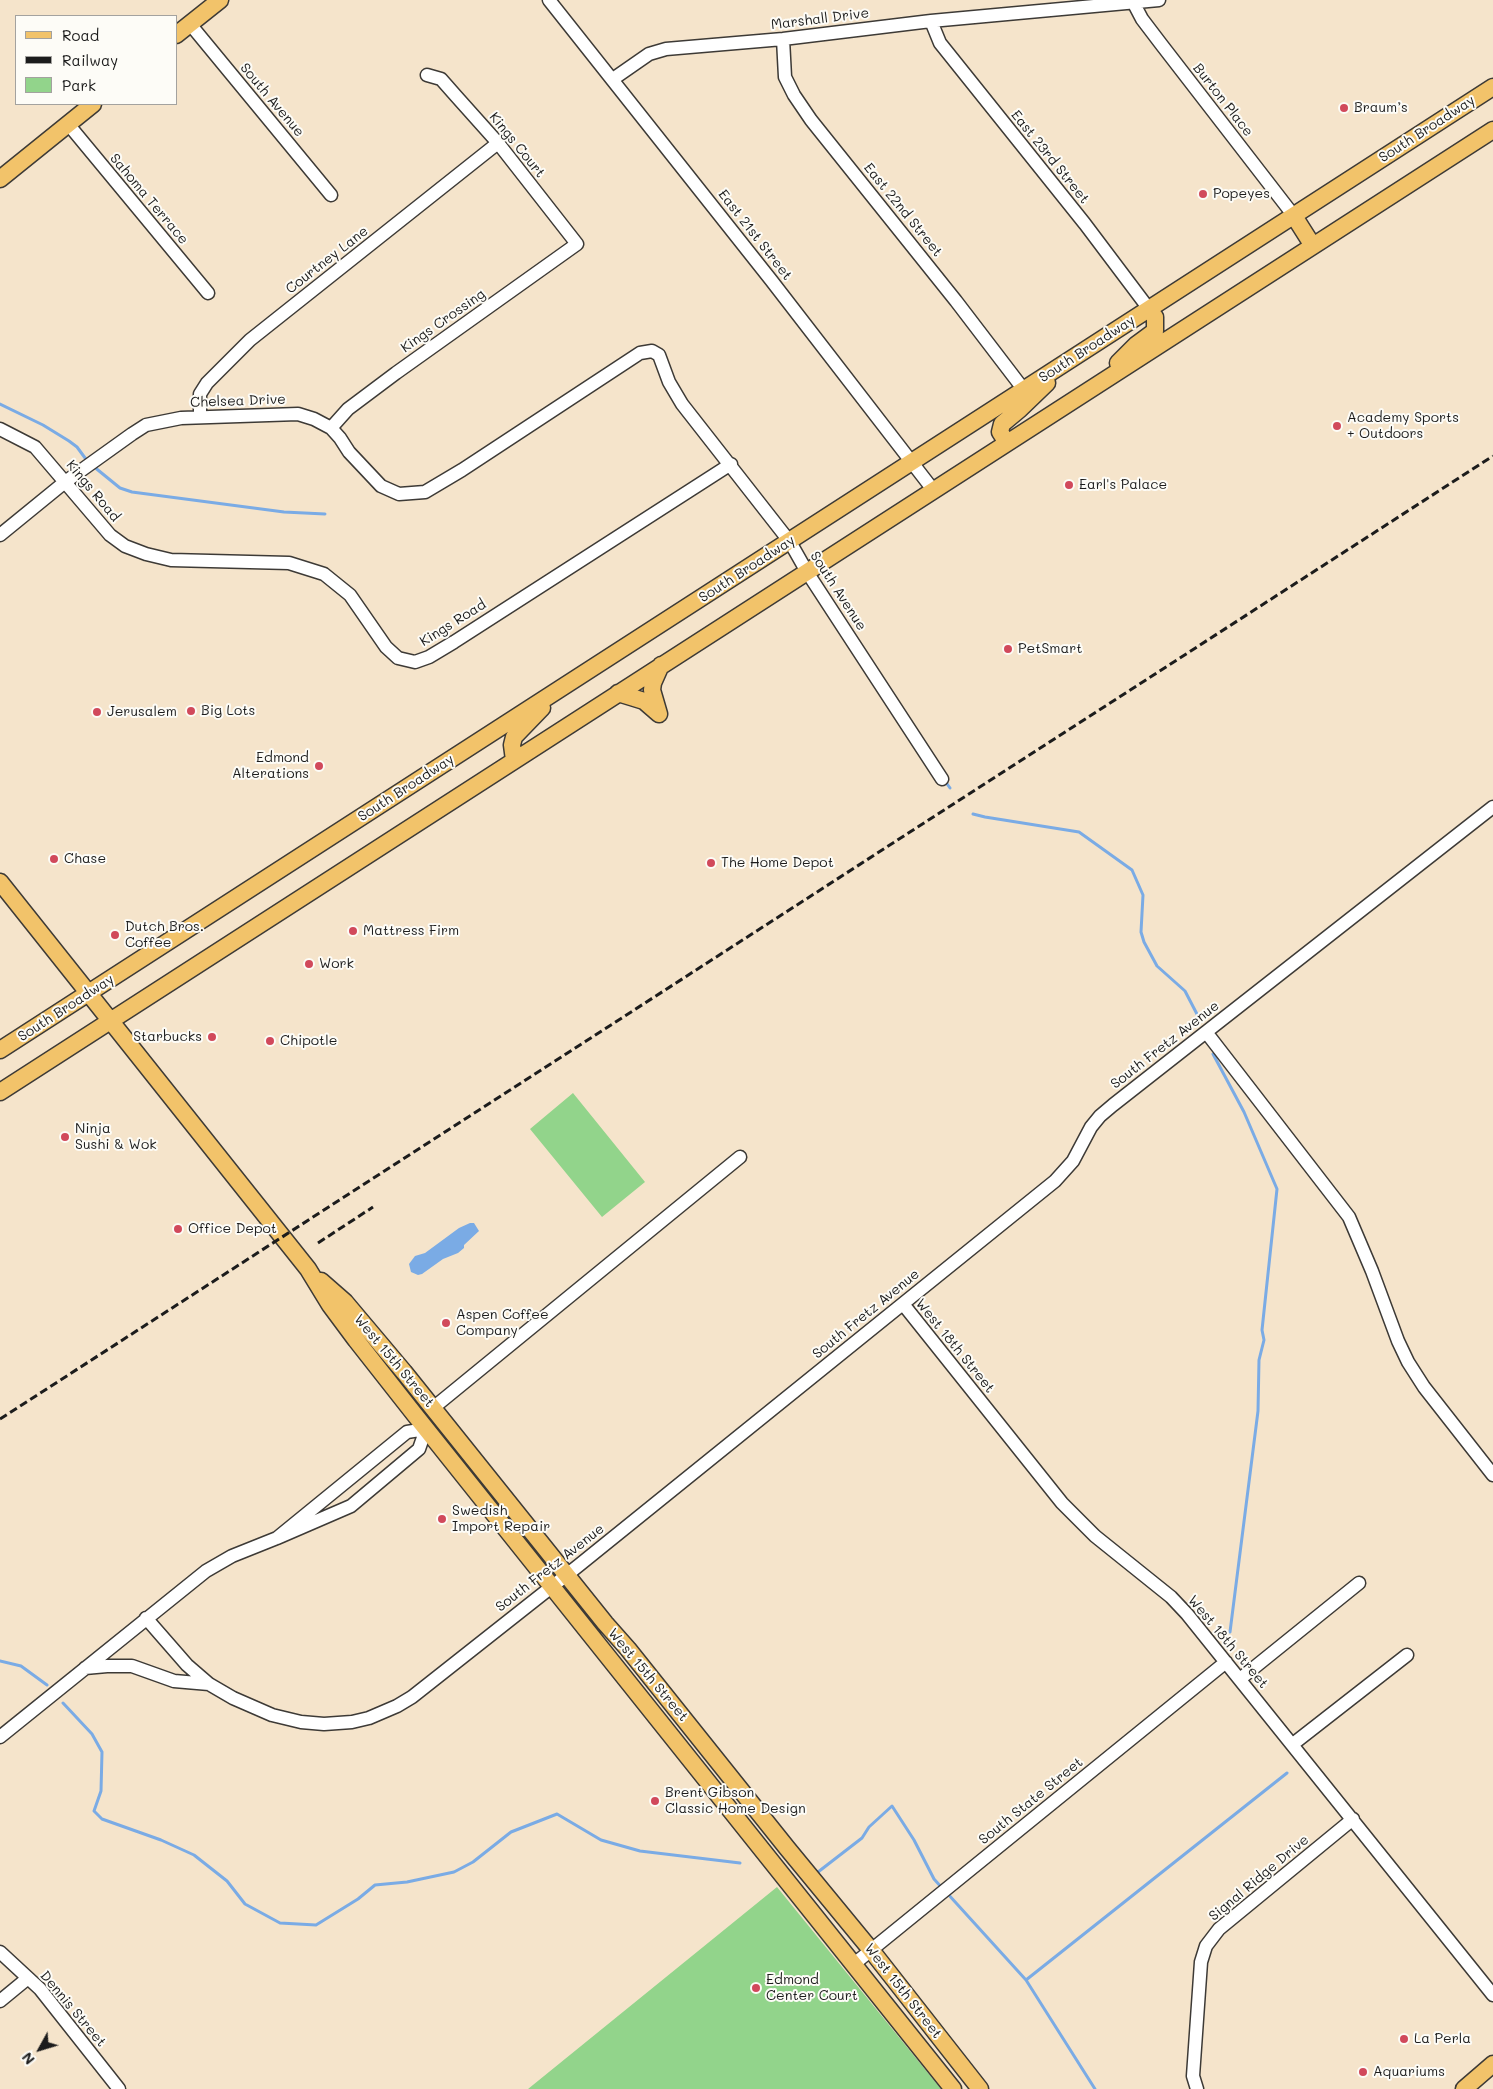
<!DOCTYPE html>
<meta charset="utf-8">
<style>
body{margin:0}
#map{position:relative;width:1493px;height:2089px;overflow:hidden;background:#f5e4cb;font-family:Mali,sans-serif}
canvas{display:block}
.legend{position:absolute;left:15px;top:15px;width:162px;height:90px;box-sizing:border-box;background:#fdfcf7;border:1px solid #a3a29f;margin:0;padding:6px 9px;list-style:none;font-size:15px;color:#1c1c1c}
.legend li{display:flex;align-items:center;gap:10px;height:25px}
.legend b{width:25px;border:1px solid #a3a29f}
.north{position:absolute;left:15px;top:2024px;width:50px;height:50px;-webkit-text-stroke:4px #fdfcf7;paint-order:stroke;rotate:231deg;font-size:14px;font-weight:700;line-height:20px;text-align:center;color:#1c1c1c}
.north::after{content:'';display:block;margin:auto;width:18px;height:22px;background:#1c1c1c;clip-path:polygon(50% 0,100% 100%,50% 72%,0 100%)}
</style>
<div id="map">
<canvas width="1493" height="2089"></canvas>
<ul class="legend">
<li><b style="height:6px;background:#f2c36a"></b>Road</li>
<li><b style="height:6px;background:#1c1c1c"></b>Railway</li>
<li><b style="height:14px;background:#92d48b"></b>Park</li>
</ul>
<div class="north">N</div>
</div>
<script>
const context = document.querySelector('canvas').getContext('2d');
context.lineJoin = 'round';
function paint(path, color) {
  context.fillStyle = color;
  context.fill(path, 'evenodd');
}
function shape(rows) {
  const path = new Path2D();
  for (const r of rows) {
    path.moveTo(r[0], r[1]);
    for (let i = 2; i < r.length; i += 2) path.lineTo(r[i], r[i + 1]);
  }
  return path;
}
function trace(path, color, width, dash) {
  context.strokeStyle = color;
  context.lineWidth = width;
  context.lineCap = dash ? 'butt' : 'round';
  context.setLineDash(dash || []);
  context.stroke(path);
}
function drawText(font, color, halo, rows, align = 'center') {
  context.font = font + ' Mali,sans-serif';
  context.lineWidth = 4;
  context.setLineDash([]);
  context.textBaseline = 'middle';
  context.strokeStyle = halo;
  context.fillStyle = color;
  for (const [text, x, y, turn = 0] of rows) {
    context.save();
    context.translate(x, y);
    context.rotate((+turn || 0) * Math.PI / 180);
    context.textAlign = isNaN(turn) ? turn : align;
    if (halo) context.strokeText(text, 0, 0);
    context.fillText(text, 0, 0);
    context.restore();
  }
}
const green = shape([
 [573,1093,645,1182,602,1217,530,1129],
 [777,1887,941,2089,528,2089]
]);
const water = shape([
 [470,1223,474,1223,479,1231,464,1245,464,1248,458,1253,443,1259,422,1274,418,1275,411,1272,409,1264,415,1256,425,1253,459,1228]
]);
const stream = shape([
 [0,404,43,425,69,441,77,447,88,462],
 [93,466,120,488,132,492,284,512,325,514],
 [945,781,950,788],
 [973,814,985,817,1079,832,1132,870,1143,895,1141,932,1144,942,1157,966,1185,991,1199,1018],
 [1213,1054,1244,1112,1277,1189,1262,1330,1264,1340,1259,1360,1258,1411,1230,1632],
 [0,1661,21,1666,47,1685],
 [63,1703,92,1734,102,1752,101,1791,94,1811,102,1819,161,1840,194,1855,227,1881,245,1904,280,1923,316,1925,358,1899,375,1885,407,1882,454,1872,473,1862,511,1832,557,1814,601,1840,640,1851,740,1863],
 [818,1872,862,1838,869,1827,892,1806,914,1840,934,1879,943,1889],
 [947,1893,1026,1980,1095,2089],
 [1026,1980,1287,1773]
]);
const minor = shape([
 [549,0,771,280,934,491],
 [1132,0,1142,19,1161,44,1294,216],
 [931,21,940,43,1085,224,1149,309],
 [190,24,331,195],
 [783,39,785,77,794,95,811,120,956,301,1024,390],
 [613,79,649,54,666,49,783,39,931,21,1159,0],
 [68,124,208,293],
 [200,416,200,394,207,383,250,340,498,143],
 [331,428,348,409,396,373,577,244,498,143,456,96,441,79,427,75],
 [0,429,35,447,110,535,125,546,146,554,171,560,289,563,324,574,350,595,386,647,398,658,415,662,429,657,454,642,731,464],
 [0,535,65,482,132,434,146,425,181,418,298,414,314,419,331,428,340,438,349,452,381,486,399,494,425,492,462,470,640,353,652,351,659,355,669,382,682,404,790,542,807,572,942,779],
 [1206,1032,1349,1217,1372,1271,1398,1341,1408,1362,1424,1387,1493,1475],
 [903,1304,1062,1503,1095,1536,1171,1597,1187,1614,1493,1995],
 [433,1408,740,1157],
 [146,1618,187,1665,209,1684,233,1698,272,1715,301,1722,324,1724,352,1722,369,1718,397,1706,412,1697,578,1566,1055,1181,1073,1161,1091,1127,1100,1116,1113,1105,1493,807],
 [85,1668,107,1666,132,1666,174,1681,209,1684],
 [1240,1679,1359,1583],
 [0,1737,206,1571,232,1556,277,1538,351,1506,419,1449,426,1429,407,1432,277,1538],
 [1293,1744,1407,1655],
 [0,1952,40,1989,119,2089],
 [854,1964,1226,1662],
 [0,2001,28,1978],
 [1197,2089,1193,2076,1201,1962,1206,1946,1219,1929,1353,1819]
]);
const major = shape([
 [176,35,220,0],
 [0,179,93,104],
 [1294,216,1313,246],
 [1118,363,1136,345,1155,331,1155,317,1149,309],
 [1007,443,1000,432,1002,424,1020,409,1047,383],
 [618,693,644,701,659,714],
 [659,714,652,690,653,683,661,665],
 [514,760,512,745,514,737,542,708],
 [0,882,308,1269,330,1305,356,1340,415,1415,953,2089],
 [0,1050,1493,87],
 [0,1092,1493,130],
 [321,1281,345,1302,404,1372,605,1623,628,1649,787,1848,871,1950,980,2089],
 [1464,2089,1493,2064]
]);
const rail = shape([
 [318,1243,373,1207],
 [0,1419,1493,456]
]);
const markers = [
 [1344,108,5,"#d1495b"],
 [1203,194,5,"#d1495b"],
 [1337,426,5,"#d1495b"],
 [1069,485,5,"#d1495b"],
 [1008,649,5,"#d1495b"],
 [191,711,5,"#d1495b"],
 [97,712,5,"#d1495b"],
 [319,766,5,"#d1495b"],
 [54,859,5,"#d1495b"],
 [711,863,5,"#d1495b"],
 [353,931,5,"#d1495b"],
 [115,935,5,"#d1495b"],
 [309,964,5,"#d1495b"],
 [212,1037,5,"#d1495b"],
 [270,1041,5,"#d1495b"],
 [65,1137,5,"#d1495b"],
 [178,1229,5,"#d1495b"],
 [446,1323,5,"#d1495b"],
 [442,1519,5,"#d1495b"],
 [655,1801,5,"#d1495b"],
 [756,1988,5,"#d1495b"],
 [1404,2039,5,"#d1495b"],
 [1363,2072,5,"#d1495b"]
];
const streetNames = [
 ["Marshall Drive",820,19,-7],
 ["South Avenue",272,100,50],
 ["Burton Place",1223,100,52],
 ["South Broadway",1427,129,-33],
 ["Kings Court",517,145,51],
 ["East 23rd Street",1050,157,51],
 ["Sahoma Terrace",149,199,50],
 ["East 22nd Street",903,210,51],
 ["East 21st Street",755,235,52],
 ["Courtney Lane",327,260,-38],
 ["Kings Crossing",443,321,-35],
 ["South Broadway",1087,349,-33],
 ["Chelsea Drive",238,401,-2],
 ["Kings Road",93,491,50],
 ["South Broadway",747,569,-33],
 ["South Avenue",838,591,57],
 ["Kings Road",453,623,-32],
 ["South Broadway",406,788,-33],
 ["South Broadway",66,1008,-33],
 ["South Fretz Avenue",1165,1045,-38],
 ["South Fretz Avenue",866,1314,-39],
 ["West 18th Street",955,1346,51],
 ["West 15th Street",394,1361,50],
 ["South Fretz Avenue",550,1568,-38],
 ["West 18th Street",1228,1642,50],
 ["West 15th Street",648,1675,50],
 ["South State Street",1031,1801,-39],
 ["Signal Ridge Drive",1259,1878,-40],
 ["West 15th Street",903,1991,52],
 ["Dennis Street",73,2009,50]
];
const poiNames = [
 ["Braum’s",1354,108],
 ["Popeyes",1213,194],
 ["Academy Sports",1347,418],
 ["+ Outdoors",1347,434],
 ["Earl's Palace",1079,485],
 ["PetSmart",1018,649],
 ["Big Lots",201,711],
 ["Jerusalem",107,712],
 ["Edmond",309,758,"right"],
 ["Alterations",309,774,"right"],
 ["Chase",64,859],
 ["The Home Depot",721,863],
 ["Dutch Bros.",125,927],
 ["Coffee",125,943],
 ["Mattress Firm",363,931],
 ["Work",319,964],
 ["Starbucks",202,1037,"right"],
 ["Chipotle",280,1041],
 ["Ninja",75,1129],
 ["Sushi & Wok",75,1145],
 ["Office Depot",188,1229],
 ["Aspen Coffee",456,1315],
 ["Company",456,1331],
 ["Swedish",452,1511],
 ["Import Repair",452,1527],
 ["Brent Gibson",665,1793],
 ["Classic Home Design",665,1809],
 ["Edmond",766,1980],
 ["Center Court",766,1996],
 ["La Perla",1414,2039],
 ["Aquariums",1373,2072]
];
paint(green, '#92d48b');
paint(water, '#7aabe5');
trace(stream, '#7aabe5', 3);
trace(minor, '#3d3a36', 15);
trace(major, '#3d3a36', 19);
trace(minor, '#fff', 12);
trace(major, '#f2c36a', 16);
trace(rail, '#1c1c1c', 3, [8, 4]);
for (const [x, y, r, color] of markers) {
  const dot = new Path2D();
  dot.arc(x, y, r, 0, 2 * Math.PI);
  context.fillStyle = color;
  context.fill(dot);
  trace(dot, '#fdfcf7', 2);
}
drawText('14px', '#1c1c1c', '#fdfcf7', streetNames);
drawText('14px', '#1c1c1c', '#fdfcf7', poiNames, 'left');
</script>
